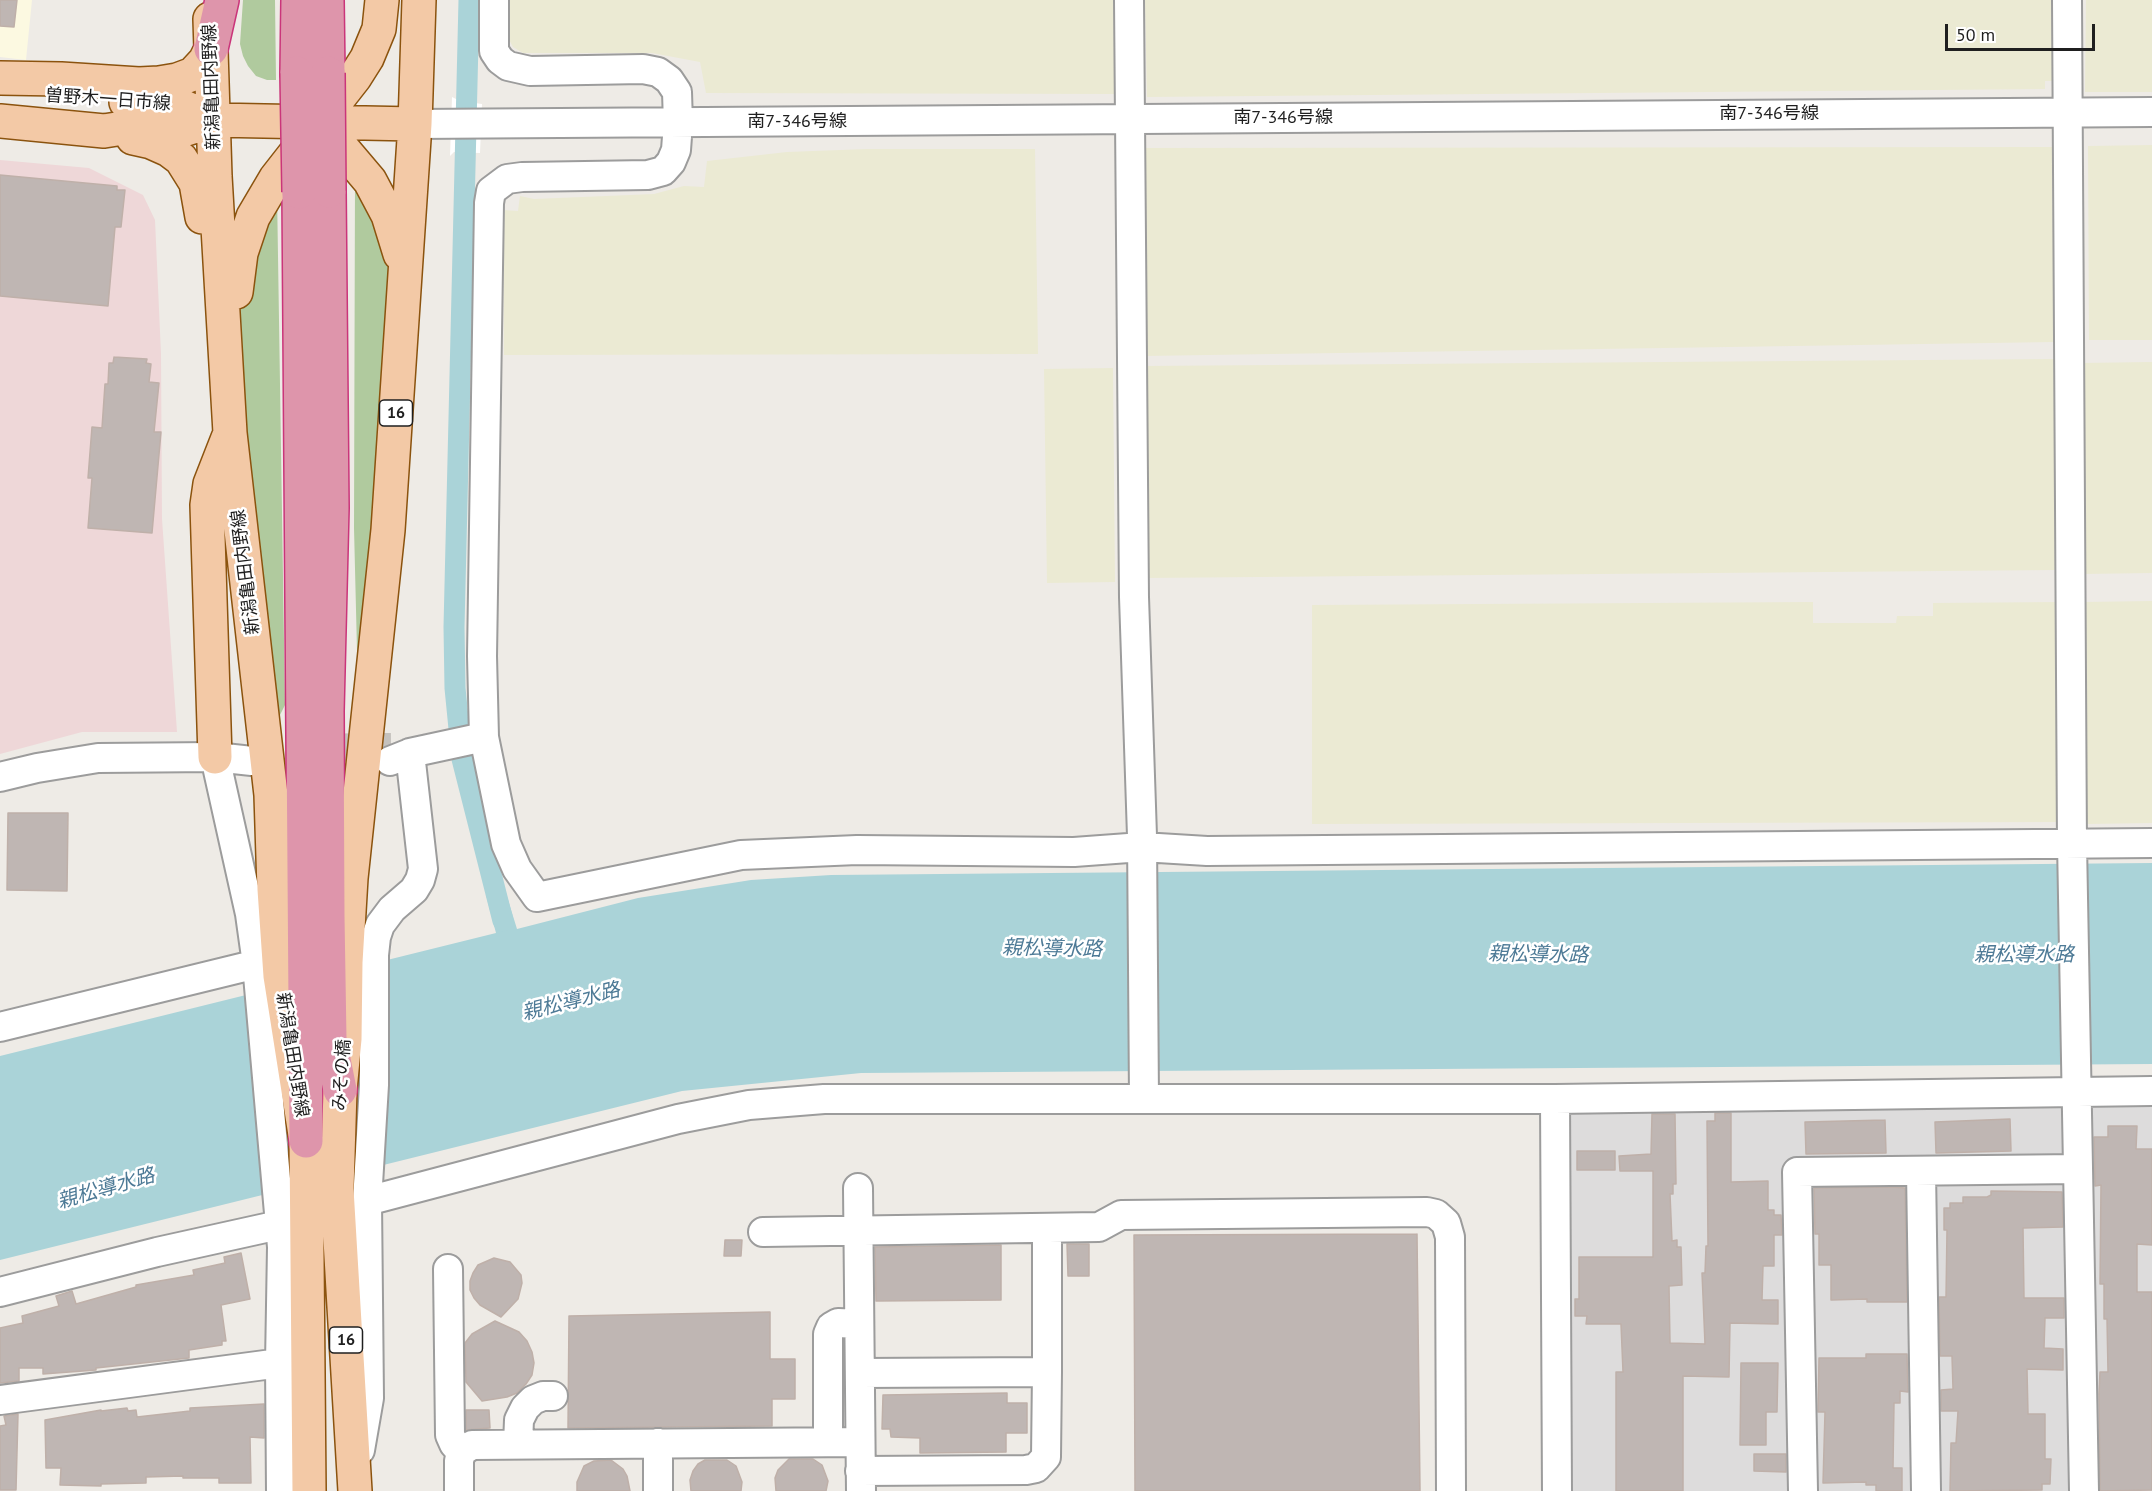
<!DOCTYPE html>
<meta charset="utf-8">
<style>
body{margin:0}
#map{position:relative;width:2152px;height:1491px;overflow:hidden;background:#eeebe6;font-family:"PT Sans",sans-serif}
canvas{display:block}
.scale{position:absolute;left:1945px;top:24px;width:150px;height:27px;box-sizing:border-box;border:3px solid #1f1f1f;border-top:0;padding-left:8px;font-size:18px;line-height:21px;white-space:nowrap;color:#1f1f1f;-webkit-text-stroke:4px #fff;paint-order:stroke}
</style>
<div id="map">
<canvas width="2152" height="1491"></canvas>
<div class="scale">50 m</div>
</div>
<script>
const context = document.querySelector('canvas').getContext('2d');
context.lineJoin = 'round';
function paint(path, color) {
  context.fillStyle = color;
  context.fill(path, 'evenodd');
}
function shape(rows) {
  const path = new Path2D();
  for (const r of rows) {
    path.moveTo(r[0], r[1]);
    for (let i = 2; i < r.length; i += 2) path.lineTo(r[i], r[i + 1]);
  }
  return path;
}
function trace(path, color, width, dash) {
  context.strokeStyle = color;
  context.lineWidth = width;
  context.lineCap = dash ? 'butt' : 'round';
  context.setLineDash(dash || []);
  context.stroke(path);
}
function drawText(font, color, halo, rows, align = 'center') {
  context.font = font + ' "PT Sans","Noto Sans JP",sans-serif';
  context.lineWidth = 5;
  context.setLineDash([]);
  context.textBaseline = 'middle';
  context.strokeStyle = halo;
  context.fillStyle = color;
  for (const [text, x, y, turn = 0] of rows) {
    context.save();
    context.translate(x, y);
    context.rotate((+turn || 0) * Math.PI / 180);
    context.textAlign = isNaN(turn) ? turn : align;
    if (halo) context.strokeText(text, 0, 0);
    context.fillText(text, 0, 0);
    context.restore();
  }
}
const residential = shape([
 [2152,1101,2152,1491,1567,1491,1568,1104]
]);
const commercial = shape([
 [0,160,89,168,143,195,155,220,161,354,162,519,177,732,82,732,0,754]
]);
const education = shape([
 [0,0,32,0,26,60,0,57]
]);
const farmland = shape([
 [509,0,1118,0,1119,94,706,93,700,62,652,53,523,53,513,47,508,38],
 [1145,0,2056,0,2057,81,2045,81,2045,89,1147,97],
 [2086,0,2152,0,2152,92,2085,92],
 [2152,145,2152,340,2089,340,2088,146],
 [2052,147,2054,342,1143,356,1143,148],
 [867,149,1035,149,1038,354,504,355,503,210,518,211,520,196,534,199,654,194,684,186,704,187,707,161,787,152],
 [2056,359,2055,570,1144,578,1143,366],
 [2152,362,2152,573,2082,574,2079,363],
 [1113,368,1115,582,1047,583,1044,369],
 [2152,601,2152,823,2087,824,2084,602],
 [1813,602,1813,623,1896,623,1897,616,1933,616,1933,603,2060,602,2057,822,1312,824,1312,605]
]);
const forest = shape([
 [243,0,275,0,276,80,267,80,256,76,248,66,243,56,240,44],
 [355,180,391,258,379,497,358,691,354,528],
 [277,192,285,705,277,721,247,436,238,310]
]);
const water = shape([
 [2152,863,2152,1064,861,1073,682,1091,0,1260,0,1056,496,933,486,895,505,890,517,929,638,898,751,880,831,875]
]);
const pier = shape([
 [452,97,460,101,482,104,480,153,454,152,450,156]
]);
const canal = shape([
 [469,0,454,627,455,688,462,759,503,921]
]);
const building = shape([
 [0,0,17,0,14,27,0,26,0,0],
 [0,175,117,186,117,190,125,190,121,227,115,227,108,306,0,296,0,175],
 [114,357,147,359,146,363,151,364,149,382,159,383,154,432,161,432,152,533,88,528,92,478,88,478,92,427,102,428,105,384,108,384,109,363,113,363,114,357],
 [8,813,68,813,67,891,7,890,8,813],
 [1715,1113,1731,1113,1731,1182,1768,1181,1768,1210,1774,1210,1774,1215,1781,1215,1782,1235,1774,1235,1774,1266,1763,1266,1762,1300,1778,1300,1778,1324,1730,1323,1729,1377,1683,1376,1683,1491,1616,1491,1616,1372,1623,1372,1621,1324,1586,1324,1587,1316,1575,1316,1575,1299,1579,1299,1579,1257,1653,1257,1653,1171,1620,1171,1619,1156,1651,1154,1652,1114,1675,1114,1676,1184,1673,1184,1673,1194,1670,1194,1672,1241,1677,1240,1677,1247,1681,1247,1682,1285,1669,1286,1670,1343,1705,1344,1702,1273,1705,1273,1706,1246,1708,1246,1707,1121,1715,1121,1715,1113],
 [2010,1119,2011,1151,1936,1153,1935,1122,2010,1119],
 [1885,1120,1886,1153,1806,1154,1805,1122,1885,1120],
 [2108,1126,2137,1126,2136,1149,2152,1149,2152,1245,2137,1244,2137,1292,2152,1292,2152,1490,2100,1491,2099,1394,2100,1372,2108,1372,2107,1319,2104,1319,2104,1284,2100,1284,2101,1185,2095,1186,2094,1137,2108,1137,2108,1126],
 [1577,1151,1615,1151,1615,1170,1577,1170,1577,1151],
 [1893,1187,1905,1188,1907,1302,1867,1302,1867,1299,1831,1300,1831,1265,1819,1265,1819,1234,1815,1234,1814,1188,1893,1187],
 [1991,1191,2062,1192,2063,1227,2023,1228,2024,1298,2064,1298,2064,1318,2045,1318,2044,1348,2063,1349,2063,1370,2027,1369,2028,1414,2045,1414,2045,1459,2051,1459,2050,1484,2042,1484,2042,1490,1950,1491,1951,1443,1956,1443,1958,1411,1941,1411,1941,1390,1953,1389,1952,1356,1940,1356,1939,1297,1946,1297,1947,1230,1944,1230,1944,1208,1950,1208,1950,1203,1963,1203,1963,1197,1987,1197,1991,1195,1991,1191],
 [1417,1234,1420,1491,1135,1491,1134,1235,1417,1234],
 [725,1240,742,1240,741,1256,724,1256,725,1240],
 [1067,1244,1089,1244,1089,1276,1068,1276,1067,1244],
 [1001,1245,1001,1300,876,1301,875,1247,1001,1245],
 [241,1253,250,1299,221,1305,226,1341,222,1341,222,1345,189,1350,189,1358,96,1368,96,1370,43,1374,43,1368,19,1368,19,1381,0,1383,0,1328,23,1323,22,1316,59,1306,56,1296,72,1291,76,1304,136,1287,136,1285,194,1275,193,1270,225,1263,224,1257,241,1253],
 [494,1258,510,1262,521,1275,522,1283,518,1299,501,1317,480,1305,474,1298,470,1290,470,1281,473,1273,478,1265,494,1258],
 [770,1312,770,1359,795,1359,795,1399,772,1399,772,1426,568,1428,569,1316,770,1312],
 [495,1321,519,1332,527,1341,532,1352,534,1363,532,1375,526,1384,517,1393,507,1397,482,1401,466,1382,465,1343,472,1334,495,1321],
 [1866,1354,1907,1354,1908,1392,1900,1391,1900,1403,1894,1403,1893,1468,1902,1468,1902,1491,1876,1491,1876,1485,1866,1485,1866,1482,1823,1483,1825,1412,1818,1412,1819,1358,1866,1358,1866,1354],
 [1741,1363,1778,1363,1777,1412,1766,1412,1766,1445,1740,1445,1741,1363],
 [1007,1393,1007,1403,1027,1403,1027,1433,1006,1433,1006,1452,920,1453,920,1438,891,1437,890,1429,882,1429,883,1395,1007,1393],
 [264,1404,264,1438,250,1437,251,1483,219,1483,219,1478,183,1478,183,1476,146,1477,146,1483,101,1484,101,1486,60,1485,61,1468,46,1468,45,1420,101,1410,101,1411,127,1408,128,1411,136,1410,137,1417,190,1411,190,1408,264,1404],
 [466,1410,489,1410,490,1428,466,1430,466,1410],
 [18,1414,16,1490,0,1490,0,1426,6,1425,4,1416,18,1414],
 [1754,1454,1786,1454,1786,1472,1754,1471,1754,1454],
 [789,1459,813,1459,822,1465,828,1481,826,1491,776,1491,775,1478,778,1470,789,1459],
 [611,1460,623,1469,627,1476,630,1491,577,1491,577,1482,584,1466,594,1461,611,1460],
 [705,1460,727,1460,736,1466,742,1482,741,1491,691,1491,690,1480,693,1471,698,1464,705,1460]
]);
const minorTunnel = shape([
 [250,748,391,747]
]);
const minor = shape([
 [494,0,494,51,500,60,508,66,530,71,643,69,658,72,669,80,677,92,678,123,676,150,671,162,663,171,648,175,522,177,507,179,491,191,489,203,482,656,484,737,506,844,517,869,537,897,741,855,857,850,1074,852,1142,847,1207,851,2152,843],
 [1129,0,1134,597,1142,836,1144,1099],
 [2067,0,2072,843,2084,1491],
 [415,124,2152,112],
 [215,757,250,914,257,964,282,1247,280,1363,281,1491],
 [390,761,410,753,484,737],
 [0,777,37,768,98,758,215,757,252,761],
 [0,1027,257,964],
 [1555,1099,1557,1491],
 [1921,1171,1926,1491],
 [858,1188,861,1491],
 [367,1201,678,1119,749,1105,824,1099,1555,1099,2152,1091],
 [763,1232,1099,1227,1121,1215,1427,1212,1436,1214,1446,1223,1450,1237,1451,1491],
 [448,1269,450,1435,454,1444,461,1452],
 [0,1292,157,1252,279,1225],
 [860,1373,1047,1372,1047,1229],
 [0,1400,280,1363],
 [828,1442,828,1334,831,1327,838,1323,859,1324],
 [658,1443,658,1491],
 [518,1444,519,1420,525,1408,533,1400,543,1396,553,1396],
 [360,1450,369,1398,367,1201,374,1085,374,955,376,937,380,925,392,909,414,890,420,880,423,869,410,753],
 [860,1471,1026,1470,1036,1468,1046,1457,1047,1372],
 [459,1491,459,1461,461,1452,472,1445,860,1442],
 [1803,1491,1797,1172,2078,1169]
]);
const major = shape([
 [210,19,215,176,230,433,271,795,274,889,280,976,306,1141,309,1491],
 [0,78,61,79,139,84,159,83,177,80,193,74,205,61,211,49],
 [126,102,182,106,214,120],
 [0,121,104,131,123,128,180,131,214,120,415,124],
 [320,122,370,181,388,215,400,254],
 [133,138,151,142,169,150,181,159,196,183,202,217],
 [236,292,241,253,253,217,276,178,355,77,367,58,379,29,382,0],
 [215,757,207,505,210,484,228,438],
 [355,1491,337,1189,340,1090,345,1039,346,962,351,878,388,530,415,124,419,0]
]);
const highway = shape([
 [327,0,328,73],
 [211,49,222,0],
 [297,73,298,0],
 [329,191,332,508,327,711,328,916,330,1039,340,1090],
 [299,192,306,1141]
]);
const highwayBridge = shape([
 [297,73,299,192],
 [328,73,329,191]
]);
const shields = [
 [396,413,33],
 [346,1340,33]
];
const shieldNames = [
 ["16",396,413],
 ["16",346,1340]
];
const streetNames = [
 ["新潟亀田内野線",212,87,-92],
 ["曽野木一日市線",108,100,4],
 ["南7-346号線",1769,114],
 ["南7-346号線",1283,118],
 ["南7-346号線",797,122],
 ["新潟亀田内野線",246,572,-97],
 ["新潟亀田内野線",292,1055,81],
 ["みその橋",342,1075,-86]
];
const waterNames = [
 ["親松導水路",1052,949,1],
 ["親松導水路",1538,955,1],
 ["親松導水路",2024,955],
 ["親松導水路",571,1002,-14],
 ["親松導水路",106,1189,-16]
];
paint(residential, '#dddcdc');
paint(commercial, '#eed7d8');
paint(education, '#fcf9e1');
paint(farmland, '#ebead3');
paint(forest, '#b0ca9e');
paint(water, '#aad3d8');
paint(pier, '#fff');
trace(canal, '#aad3d8', 21);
paint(building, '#bfb6b3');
trace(building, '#bfb0a9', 1.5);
trace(minorTunnel, '#c5c2be', 28, [28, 14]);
trace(minor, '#9c9c9c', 32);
trace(major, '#8b530e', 36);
trace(highway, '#ca357a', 36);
trace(minor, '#fff', 28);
trace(major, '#f3c9a6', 33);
trace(highway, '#de95ab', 33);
trace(highwayBridge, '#ca357a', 36, []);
trace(highwayBridge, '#de95ab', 33);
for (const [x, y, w] of shields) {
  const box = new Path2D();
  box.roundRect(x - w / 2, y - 13, w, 26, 4.5);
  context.fillStyle = '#fff';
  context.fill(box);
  trace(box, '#1f1f1f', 1.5);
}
drawText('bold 16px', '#1f1f1f', null, shieldNames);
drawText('18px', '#1f1f1f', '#fff', streetNames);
drawText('italic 20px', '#4d7a96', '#fff', waterNames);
</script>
